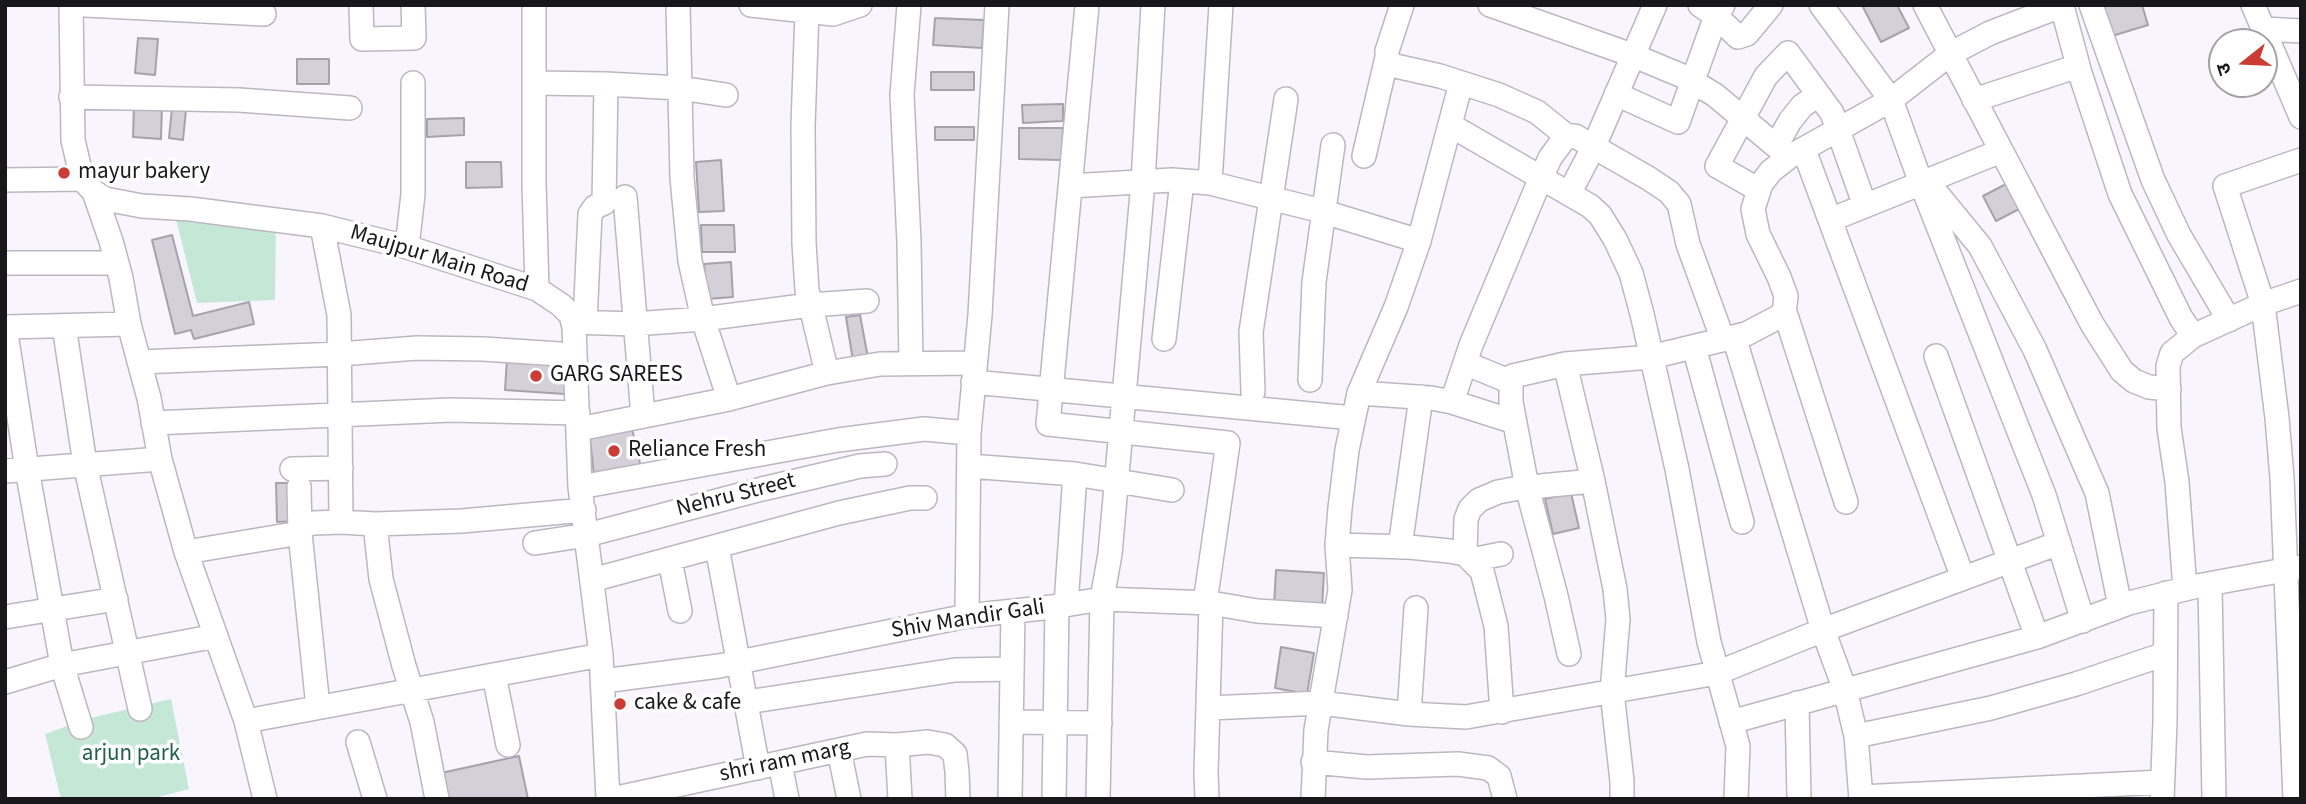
<!DOCTYPE html>
<meta charset="utf-8">
<style>
body{margin:0}
#map{position:relative;width:2306px;height:804px;overflow:hidden;background:#f9f5ff;font-family:"Source Sans 3","Noto Sans Devanagari",sans-serif}
canvas{display:block}
.frame{position:absolute;inset:0;border:7px solid #18171a;pointer-events:none}
.north{position:absolute;left:2208px;top:28px;width:70px;height:70px;box-sizing:border-box;background:#fff;border:2px solid #a3a2a3;border-radius:50%;rotate:252deg;font-size:19px;font-weight:700;line-height:28px;text-align:center;color:#18171a}
.north::after{content:'';display:block;margin:auto;width:24px;height:32px;background:#ca3c34;clip-path:polygon(50% 0,100% 100%,50% 72%,0 100%)}
</style>
<div id="map">
<canvas width="2306" height="804"></canvas>
<div class="frame"></div>
<div class="north">उ</div>
</div>
<script>
const context = document.querySelector('canvas').getContext('2d');
context.lineJoin = 'round';
function paint(path, color) {
  context.fillStyle = color;
  context.fill(path, 'evenodd');
}
function shape(rows) {
  const path = new Path2D();
  for (const r of rows) {
    path.moveTo(r[0], r[1]);
    for (let i = 2; i < r.length; i += 2) path.lineTo(r[i], r[i + 1]);
  }
  return path;
}
function trace(path, color, width, dash) {
  context.strokeStyle = color;
  context.lineWidth = width;
  context.lineCap = dash ? 'butt' : 'round';
  context.setLineDash(dash || []);
  context.stroke(path);
}
function drawText(font, color, halo, rows, align = 'center') {
  context.font = font + ' "Source Sans 3",sans-serif';
  context.lineWidth = 7;
  context.setLineDash([]);
  context.textBaseline = 'middle';
  context.strokeStyle = halo;
  context.fillStyle = color;
  for (const [text, x, y, turn = 0] of rows) {
    context.save();
    context.translate(x, y);
    context.rotate((+turn || 0) * Math.PI / 180);
    context.textAlign = isNaN(turn) ? turn : align;
    if (halo) context.strokeText(text, 0, 0);
    context.fillText(text, 0, 0);
    context.restore();
  }
}
const green = shape([
 [173,207,276,225,275,300,197,303],
 [171,699,189,789,151,799,61,799,45,734,86,719]
]);
const building = shape([
 [1862,5,1897,5,1909,28,1881,42,1862,5],
 [2102,5,2142,5,2148,25,2112,36,2102,5],
 [935,18,984,20,982,48,933,45,935,18],
 [138,38,158,39,155,75,135,73,138,38],
 [297,59,329,59,329,84,297,84,297,59],
 [931,72,974,72,974,90,931,90,931,72],
 [134,104,162,105,161,139,133,137,134,104],
 [1063,104,1063,121,1023,123,1022,105,1063,104],
 [172,108,186,110,183,140,169,138,172,108],
 [464,118,464,135,427,137,427,119,464,118],
 [935,127,974,127,974,140,935,140,935,127],
 [1019,128,1063,128,1062,160,1019,159,1019,128],
 [721,160,724,211,699,212,696,162,721,160],
 [466,162,501,162,502,187,466,188,466,162],
 [2010,182,2023,207,1996,221,1983,196,2010,182],
 [701,225,734,225,735,252,702,252,701,225],
 [172,235,193,316,249,302,254,324,194,339,191,330,175,334,152,240,172,235],
 [731,262,733,297,707,299,704,264,731,262],
 [860,315,868,358,853,361,846,317,860,315],
 [507,359,567,363,565,394,505,390,507,359],
 [631,424,642,472,595,483,589,431,631,424],
 [276,483,296,483,297,521,277,522,276,483],
 [1571,493,1579,528,1553,534,1545,499,1571,493],
 [1276,570,1324,573,1322,608,1274,606,1276,570],
 [1281,647,1314,653,1307,694,1275,688,1281,647],
 [519,756,528,799,447,799,441,773,519,756]
]);
const minor = shape([
 [71,5,73,140,82,179,94,192,105,199,142,206,190,209,322,226,407,247,537,289,561,305,571,315,574,327,580,487,601,655,608,799],
 [85,5,264,14],
 [361,5,362,39,414,38,413,5],
 [534,5,534,183,537,289],
 [678,5,682,178,690,261,703,319,729,399],
 [751,5,833,14,860,5],
 [909,5,902,95,909,242,911,363],
 [1087,5,1048,424,1228,443,1205,603],
 [1402,5,1387,51,1387,57,1391,65,1440,76,1499,95,1537,112,1568,137],
 [1490,5,1632,55,1685,77,1715,95,1789,157],
 [1700,5,1716,16,1738,37,1747,34,1771,5],
 [1821,5,1891,100,1921,183,2044,495,2083,621],
 [1925,5,2092,324,2122,371,2134,381,2149,387,2169,389],
 [2091,5,2153,180,2179,235,2229,320],
 [2253,5,2301,117],
 [2062,6,2080,73,2120,194,2181,318,2193,336],
 [807,11,803,126,804,243,807,290,827,373],
 [2264,29,2301,31],
 [534,83,606,84,680,88,726,95],
 [1616,94,1678,122,1716,16,1723,5],
 [71,97,239,100,350,108],
 [1974,100,2078,66],
 [1450,125,1590,206,1600,215,1615,239,1631,273,1642,314,1677,469,1709,642,1738,746,1736,799],
 [1776,146,1790,121,1802,106,1818,95],
 [1804,150,1963,578],
 [1364,156,1387,57],
 [5,180,82,179],
 [1210,183,1221,5],
 [1929,184,1980,246,2035,350,2097,493,2120,606],
 [1070,186,1172,180,1210,183,1318,210,1419,241],
 [1759,190,1717,166,1766,76,1788,53,1832,113,1865,206],
 [94,192,111,241,121,278,129,324,149,398,160,459,186,552,246,721,265,799],
 [1569,194,1594,146,1655,5],
 [625,197,643,416],
 [1830,220,2001,151],
 [322,226,339,315,341,522],
 [407,247,413,194,413,83],
 [5,263,117,263],
 [1784,309,1846,502],
 [573,322,634,324,703,319,810,305,867,301],
 [585,322,590,214,595,207,604,203,606,84],
 [64,326,85,464,140,709],
 [5,327,27,469,62,665,81,727],
 [5,327,129,324],
 [1734,337,1823,630,1845,690,1856,736,1861,799],
 [1164,339,1182,181],
 [1694,347,1742,522],
 [1936,356,2037,637],
 [139,362,340,354,417,348,483,349,575,355],
 [1465,363,1511,382],
 [1565,364,1593,481,1615,589,1618,619,1612,692,1622,781,1622,799],
 [1310,380,1314,282,1333,145],
 [973,382,1353,418],
 [1253,392,1251,332,1286,99],
 [1359,393,1431,398,1452,402,1515,422],
 [1452,402,1471,345,1537,187,1550,158,1564,139,1568,137,1575,136,1648,178,1669,192,1679,204,1688,244,1723,340],
 [153,423,451,410,578,413],
 [579,429,729,399,827,373,880,364,974,363],
 [969,466,1075,474,1066,605],
 [292,469,341,468],
 [5,471,160,459],
 [1075,474,1172,490],
 [580,487,838,440,924,429,969,433],
 [375,524,381,579,404,666,422,722,437,799],
 [535,543,587,535,762,489,860,466,885,464],
 [1337,545,1409,547,1449,551,1465,554,1482,571,1496,626,1502,712],
 [717,547,758,768],
 [1400,547,1421,397],
 [186,552,300,533,299,487],
 [1465,554,1466,519,1470,509,1479,500,1498,492,1519,488,1593,481],
 [670,560,680,611],
 [1471,560,1501,554],
 [592,580,839,513,910,498,925,498],
 [2210,585,2214,799],
 [2185,589,2177,482,2169,428,2168,366,2172,353,2193,336,2263,304,2301,291],
 [967,616,969,433,980,315,997,5],
 [5,617,116,599],
 [1569,654,1556,596,1527,487,1511,402,1511,382,1513,376,1565,364,1651,357,1746,334,1784,314,1786,296,1779,277,1758,234,1753,209,1761,184,1771,171,1789,157,1891,100,1950,54,1990,33,2063,5],
 [494,675,508,745],
 [603,681,719,666,967,616,1052,607,1102,599,1211,603,1257,611,1336,616],
 [5,682,62,665,216,636],
 [747,702,955,670,1012,669],
 [1797,703,1799,799],
 [318,707,300,533,303,526,313,523,341,522,375,524,462,521,584,510],
 [1209,708,1321,703,1409,714,1466,717,1717,673,1823,630,2059,543],
 [1409,714,1416,608],
 [246,721,601,655],
 [1011,722,1100,723],
 [1731,722,2037,637,2129,603,2197,586,2301,567],
 [1856,736,1991,708,2076,684,2165,654],
 [358,742,375,799],
 [897,745,900,799],
 [839,750,849,799],
 [1313,762,1367,767,1458,764,1488,768,1499,776,1505,799],
 [780,763,787,799],
 [1861,797,2162,782],
 [612,799,867,744,897,745,928,742,945,745,955,754,957,772,958,799],
 [1010,799,1013,611],
 [1054,799,1057,606],
 [1098,799,1102,599,1110,554,1143,182,1153,5],
 [1207,799,1206,773,1211,603],
 [1313,799,1316,730,1340,590,1337,545,1340,508,1347,450,1359,393,1396,307,1419,241,1461,83],
 [2162,799,2165,722,2166,593],
 [2295,799,2282,478,2277,418,2263,304,2225,186,2301,160]
]);
const markers = [
 [64,173,7,"#ca3c34"],
 [536,376,7,"#ca3c34"],
 [614,451,7,"#ca3c34"],
 [620,704,7,"#ca3c34"]
];
const poiNames = [
 ["mayur bakery",78,173],
 ["GARG SAREES",550,376],
 ["Reliance Fresh",628,451],
 ["cake & cafe",634,704]
];
const streetNames = [
 ["Maujpur Main Road",439,260,17],
 ["Nehru Street",736,496,-14],
 ["Shiv Mandir Gali",968,620,-9],
 ["shri ram marg",785,762,-12]
];
const parkNames = [
 ["arjun park",131,755]
];
paint(green, '#c5e8d6');
paint(building, '#d4d0da');
trace(building, '#a6a2ac', 2);
trace(minor, '#bbb7c1', 26);
trace(minor, '#fff', 23);
for (const [x, y, r, color] of markers) {
  const dot = new Path2D();
  dot.arc(x, y, r, 0, 2 * Math.PI);
  context.fillStyle = color;
  context.fill(dot);
  trace(dot, '#fff', 2.5);
}
drawText('23px', '#18171a', '#fff', poiNames, 'left');
drawText('23px', '#18171a', '#fff', streetNames);
drawText('23px', '#216248', '#fff', parkNames);
</script>
